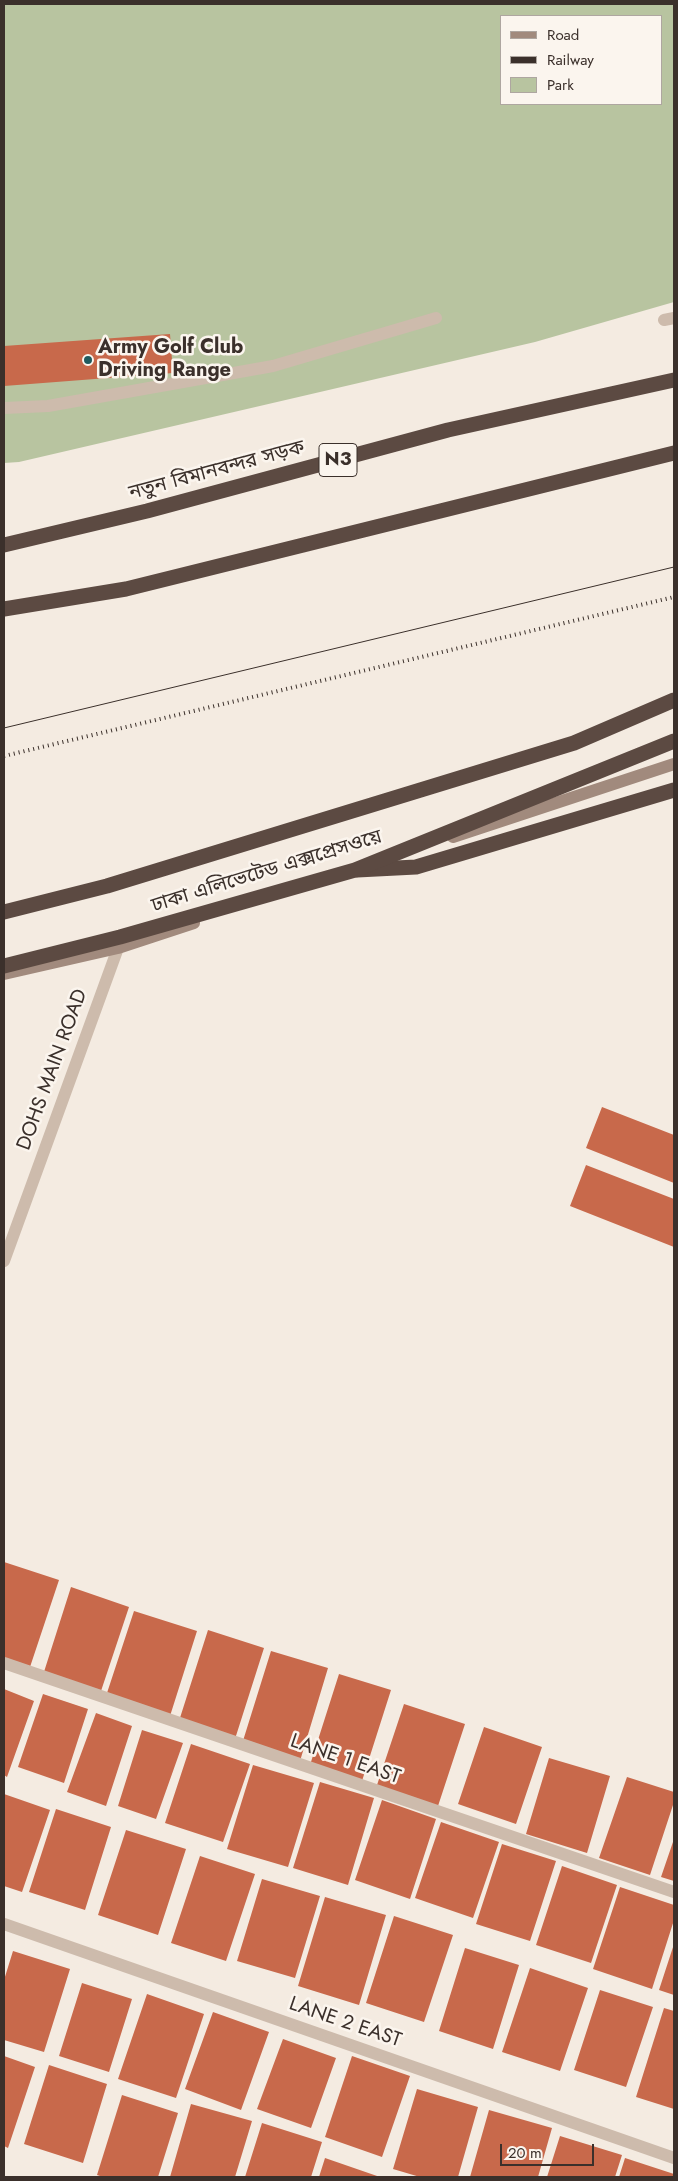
<!DOCTYPE html>
<meta charset="utf-8">
<style>
body{margin:0}
#map{position:relative;width:678px;height:2181px;overflow:hidden;background:#f4ebe1;font-family:Jost,sans-serif}
canvas{display:block}
.frame{position:absolute;inset:0;border:5px solid #3b302b;pointer-events:none}
.legend{position:absolute;left:500px;top:15px;width:162px;height:90px;box-sizing:border-box;background:#fbf5ee;border:1px solid #aea6a0;margin:0;padding:6px 9px;list-style:none;font-size:15px;color:#3b302b}
.legend li{display:flex;align-items:center;gap:10px;height:25px}
.legend b{width:25px;border:1px solid #aea6a0}
.scale{position:absolute;left:500px;top:2144px;width:94px;height:22px;box-sizing:border-box;border:2px solid #3b302b;border-top:0;padding-left:6px;font-size:15px;line-height:18px;white-space:nowrap;color:#3b302b;-webkit-text-stroke:4px #fbf5ee;paint-order:stroke}
</style>
<div id="map">
<canvas width="678" height="2181"></canvas>
<div class="frame"></div>
<ul class="legend">
<li><b style="height:6px;background:#a18a7d"></b>Road</li>
<li><b style="height:6px;background:#3b302b"></b>Railway</li>
<li><b style="height:14px;background:#b8c4a0"></b>Park</li>
</ul>
<div class="scale">20 m</div>
</div>
<script>
const context = document.querySelector('canvas').getContext('2d');
context.lineJoin = 'round';
function paint(path, color) {
  context.fillStyle = color;
  context.fill(path, 'evenodd');
}
function shape(rows) {
  const path = new Path2D();
  for (const r of rows) {
    path.moveTo(r[0], r[1]);
    for (let i = 2; i < r.length; i += 2) path.lineTo(r[i], r[i + 1]);
  }
  return path;
}
function trace(path, color, width, dash) {
  context.strokeStyle = color;
  context.lineWidth = width;
  context.lineCap = dash ? 'butt' : 'round';
  context.setLineDash(dash || []);
  context.stroke(path);
}
function drawText(font, color, halo, rows, align = 'center') {
  context.font = font + ' Jost,"Noto Sans Bengali",sans-serif';
  context.lineWidth = 5;
  context.setLineDash([]);
  context.textBaseline = 'middle';
  context.strokeStyle = halo;
  context.fillStyle = color;
  for (const [text, x, y, turn = 0] of rows) {
    context.save();
    context.translate(x, y);
    context.rotate((+turn || 0) * Math.PI / 180);
    context.textAlign = isNaN(turn) ? turn : align;
    if (halo) context.strokeText(text, 0, 0);
    context.fillText(text, 0, 0);
    context.restore();
  }
}
const green = shape([
 [4,4,674,4,674,302,535,342,19,462,4,463],
 [502,16,662,16,662,104,502,104]
]);
const building = shape([
 [170,334,173,373,4,386,4,346],
 [602,1107,674,1135,674,1183,586,1148],
 [586,1165,674,1199,674,1247,570,1206],
 [4,1562,59,1580,30,1667,4,1659],
 [71,1587,129,1607,100,1694,43,1675],
 [134,1611,197,1631,170,1716,106,1696],
 [208,1630,264,1648,235,1739,179,1721],
 [271,1651,328,1668,300,1761,242,1744],
 [339,1674,391,1690,362,1781,310,1765],
 [4,1689,34,1701,7,1777,4,1775],
 [43,1694,88,1709,64,1783,18,1767],
 [404,1704,465,1724,438,1806,377,1785],
 [96,1713,132,1726,106,1806,67,1792],
 [484,1727,542,1747,516,1824,458,1804],
 [142,1730,183,1743,156,1819,118,1806],
 [191,1744,250,1764,223,1842,165,1823],
 [549,1758,610,1776,587,1853,526,1834],
 [253,1765,314,1783,288,1867,227,1849],
 [627,1777,674,1792,674,1802,650,1875,599,1858],
 [320,1782,374,1798,348,1885,293,1868],
 [4,1794,50,1810,22,1892,4,1886],
 [382,1800,436,1819,410,1899,355,1880],
 [56,1809,111,1827,85,1910,29,1892],
 [441,1822,499,1842,473,1918,415,1898],
 [126,1830,186,1849,158,1935,98,1915],
 [674,1839,674,1881,661,1877],
 [502,1844,556,1861,530,1941,476,1924],
 [200,1856,255,1874,226,1961,171,1943],
 [562,1866,617,1885,591,1963,536,1945],
 [262,1879,320,1896,295,1978,237,1961],
 [620,1887,674,1905,674,1920,652,1989,593,1969],
 [325,1897,386,1915,359,2005,298,1986],
 [394,1916,453,1935,424,2022,366,2003],
 [674,1944,674,1995,659,1990],
 [465,1948,519,1965,493,2049,439,2031],
 [13,1951,70,1969,44,2052,4,2040,4,1980],
 [530,1968,588,1988,560,2071,502,2052],
 [82,1983,132,1999,109,2072,59,2056],
 [600,1990,653,2007,626,2087,574,2070],
 [147,1994,204,2014,176,2098,118,2079],
 [664,2008,674,2011,674,2109,636,2097],
 [213,2012,269,2032,241,2110,185,2089],
 [283,2039,336,2058,311,2128,257,2109],
 [4,2056,35,2067,8,2148,4,2146],
 [352,2056,410,2076,382,2157,325,2137],
 [49,2065,107,2084,83,2163,24,2144],
 [417,2089,478,2107,458,2177,420,2177,393,2169],
 [122,2095,178,2113,158,2177,103,2177,97,2175],
 [191,2104,252,2121,235,2177,170,2177],
 [489,2110,552,2128,538,2177,470,2177],
 [262,2123,322,2142,311,2177,245,2177],
 [560,2136,622,2155,615,2177,547,2177],
 [325,2158,380,2177,319,2177],
 [625,2158,674,2174,674,2177,619,2177]
]);
const lane = shape([
 [4,408,48,406,273,366,436,318]
]);
const street = shape([
 [664,320,674,318],
 [4,1261,118,948],
 [4,1663,674,1892],
 [4,1924,674,2158]
]);
const secondary = shape([
 [453,837,674,764],
 [4,974,118,948,194,923]
]);
const highway = shape([
 [4,545,147,511,448,430,674,380],
 [4,609,126,589,674,453],
 [357,870,416,867,674,790],
 [4,912,107,886,574,743,674,700]
]);
const tram = shape([
 [4,728,674,567]
]);
const rail = shape([
 [4,756,674,597]
]);
const highwayBridge = shape([
 [4,966,120,937,355,870,674,741]
]);
const markers = [
 [88,360,5,"#1f5a5e"]
];
const shields = [
 [338,460,38]
];
const shieldNames = [
 ["N3",338,460]
];
const poiNames = [
 ["Army Golf Club",98,348],
 ["Driving Range",98,371]
];
const streetNames = [
 ["নতুন বিমানবন্দর সড়ক",217,471,-15],
 ["ঢাকা এলিভেটেড এক্সপ্রেসওয়ে",267,872,-17],
 ["DOHS MAIN ROAD",53,1070,-70],
 ["LANE 1 EAST",345,1760,19],
 ["LANE 2 EAST",345,2023,19]
];
paint(green, '#b8c4a0');
paint(building, '#c8694b');
trace(lane, '#cdbbac', 12);
trace(street, '#cdbbac', 12);
trace(secondary, '#a18a7d', 12);
trace(highway, '#5c4a42', 15);
trace(tram, '#3b302b', 1);
trace(rail, '#3b302b', 4, [1, 4]);
trace(highwayBridge, '#5c4a42', 15);
for (const [x, y, r, color] of markers) {
  const dot = new Path2D();
  dot.arc(x, y, r, 0, 2 * Math.PI);
  context.fillStyle = color;
  context.fill(dot);
  trace(dot, '#fbf5ee', 2);
}
for (const [x, y, w] of shields) {
  const box = new Path2D();
  box.roundRect(x - w / 2, y - 16.5, w, 33, 4);
  context.fillStyle = '#fbf5ee';
  context.fill(box);
  trace(box, '#3b302b', 1);
}
drawText('bold 19px', '#3b302b', null, shieldNames);
drawText('bold 20px', '#3b302b', '#fbf5ee', poiNames, 'left');
drawText('20px', '#3b302b', '#fbf5ee', streetNames);
</script>
